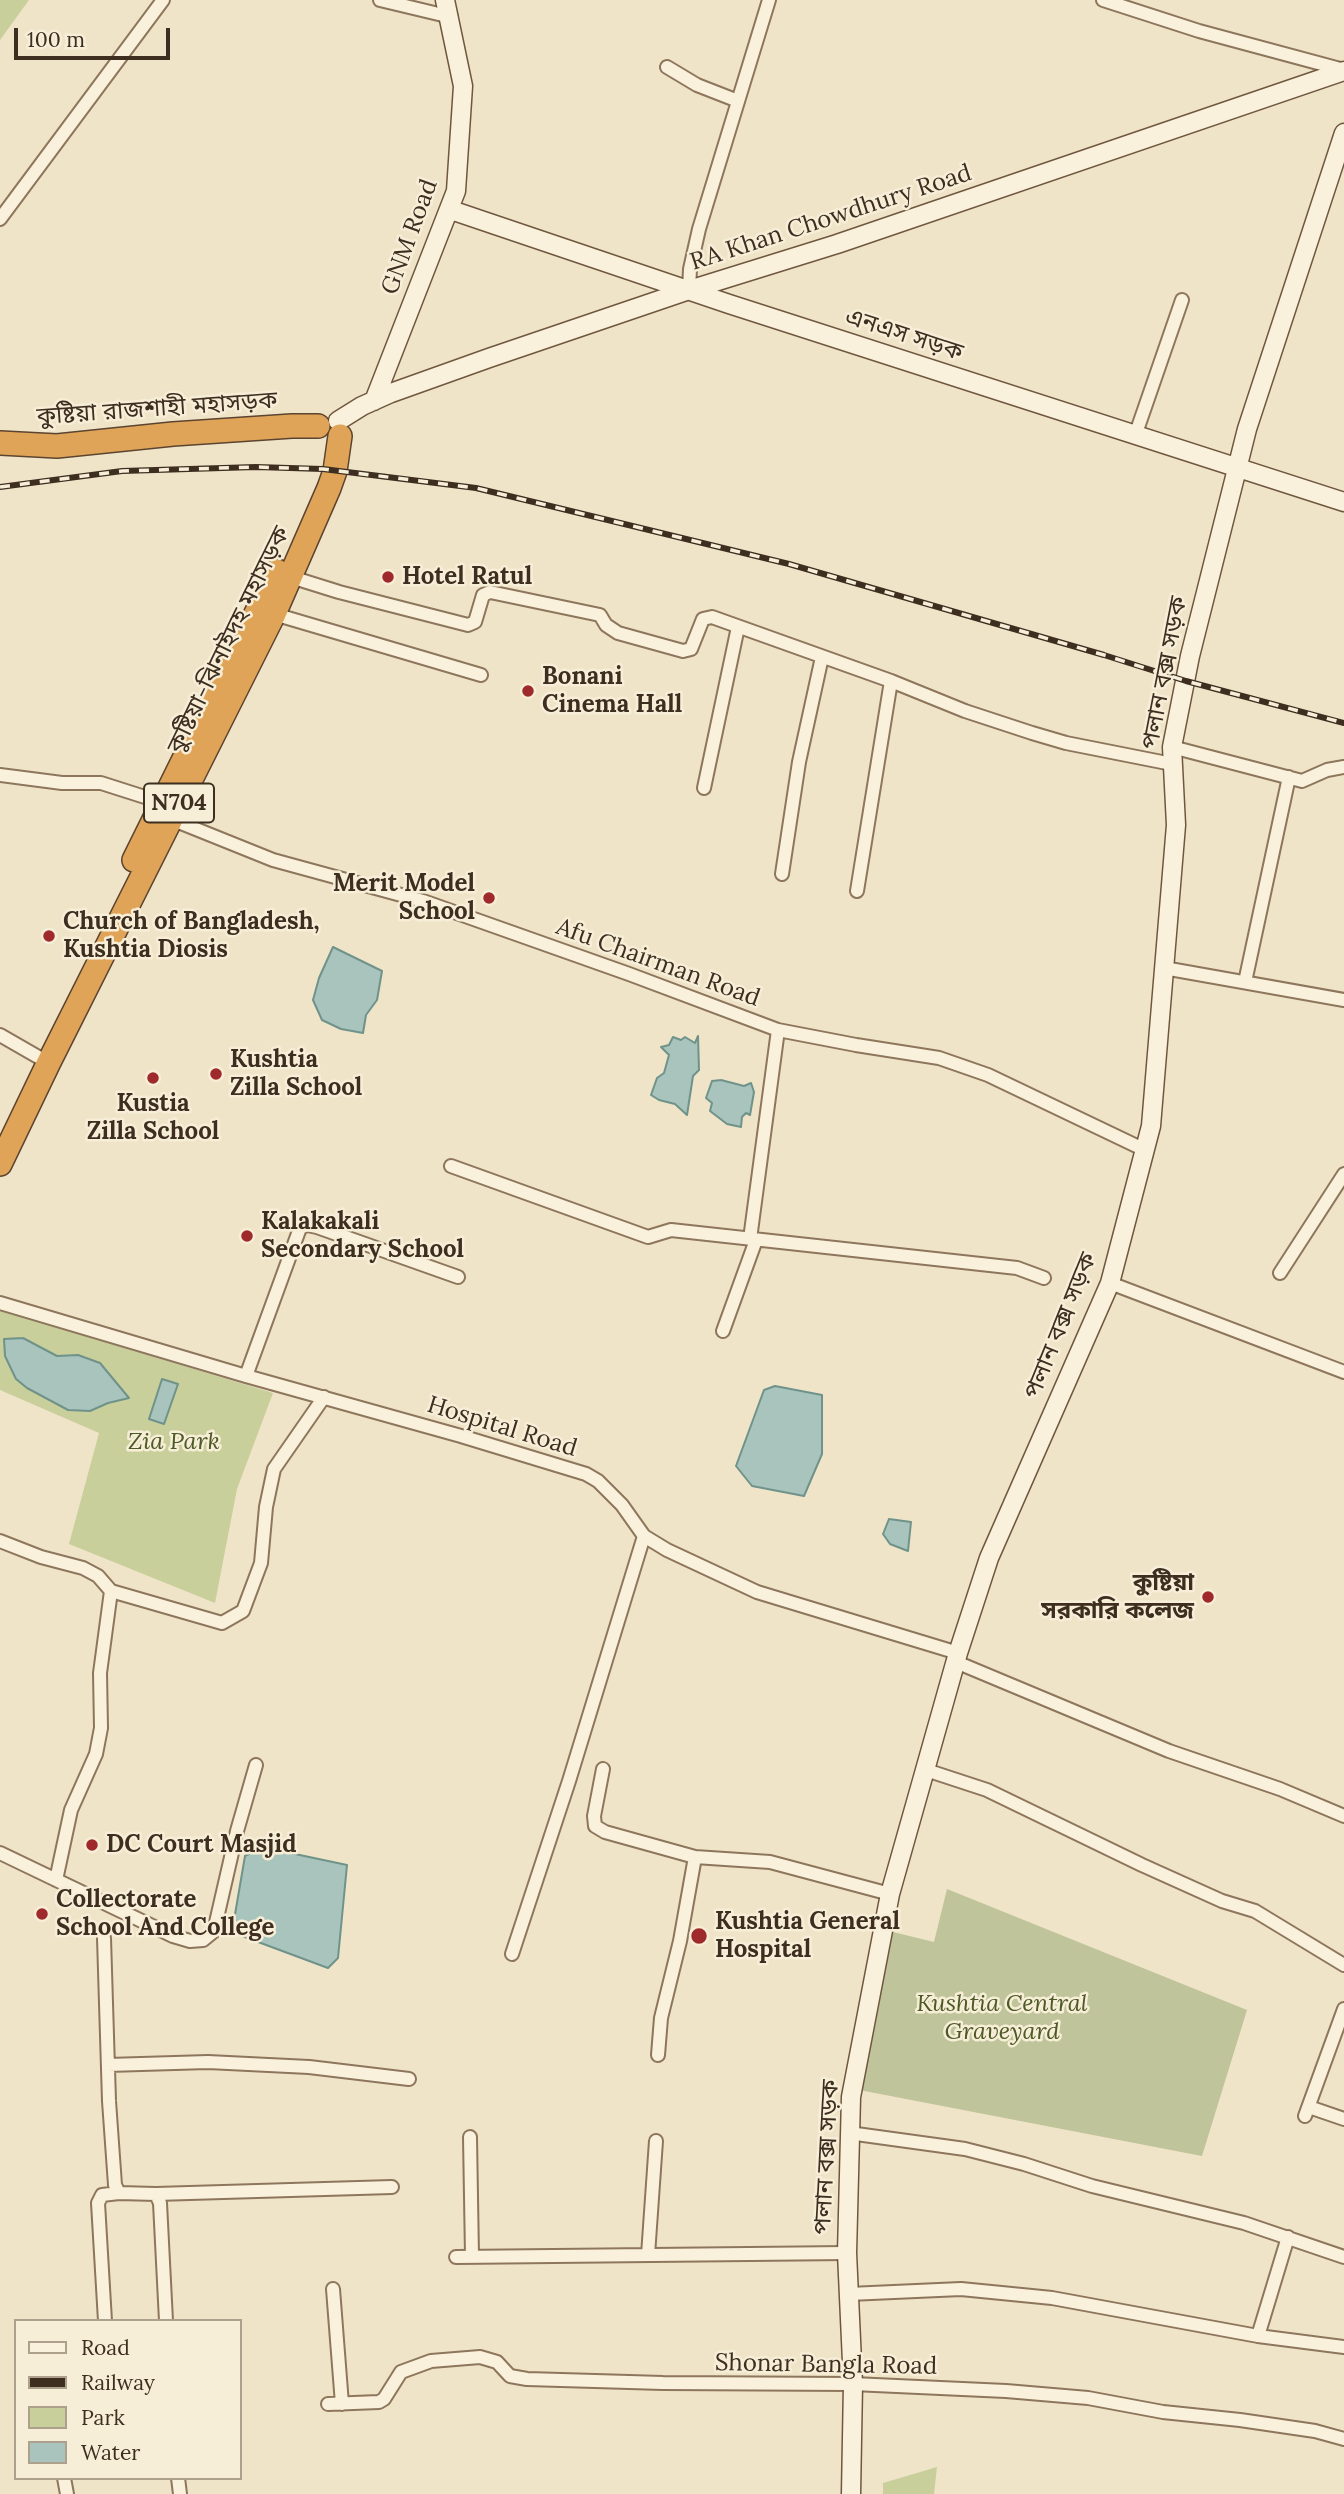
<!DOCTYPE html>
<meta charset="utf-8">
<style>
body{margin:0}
#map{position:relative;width:1344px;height:2494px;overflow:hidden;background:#f0e4c8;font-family:Lora,serif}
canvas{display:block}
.legend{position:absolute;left:14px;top:2319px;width:228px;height:161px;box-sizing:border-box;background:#f7eed8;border:2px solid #ada18e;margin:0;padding:9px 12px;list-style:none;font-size:21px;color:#3d2e20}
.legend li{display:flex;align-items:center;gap:14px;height:35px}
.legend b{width:35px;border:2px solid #ada18e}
.scale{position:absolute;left:14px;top:28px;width:156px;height:32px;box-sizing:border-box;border:4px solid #3d2e20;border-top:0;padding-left:9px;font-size:21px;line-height:24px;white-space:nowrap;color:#3d2e20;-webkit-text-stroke:5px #f7eed8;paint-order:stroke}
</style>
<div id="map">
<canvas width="1344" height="2494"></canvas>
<ul class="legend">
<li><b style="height:9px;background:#faf1dc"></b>Road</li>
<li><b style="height:9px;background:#3d2e20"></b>Railway</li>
<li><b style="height:19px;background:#c9cf9b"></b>Park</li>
<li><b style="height:19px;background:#a9c4bc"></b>Water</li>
</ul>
<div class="scale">100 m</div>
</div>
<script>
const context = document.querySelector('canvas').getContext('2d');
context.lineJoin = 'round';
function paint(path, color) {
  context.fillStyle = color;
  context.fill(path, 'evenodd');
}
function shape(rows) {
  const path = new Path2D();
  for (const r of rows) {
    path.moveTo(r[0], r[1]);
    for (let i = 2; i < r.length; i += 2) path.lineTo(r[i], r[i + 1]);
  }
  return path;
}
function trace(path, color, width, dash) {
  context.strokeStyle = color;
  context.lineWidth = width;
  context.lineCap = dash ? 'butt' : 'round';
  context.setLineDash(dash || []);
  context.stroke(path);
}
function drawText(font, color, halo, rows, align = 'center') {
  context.font = font + ' Lora,"Noto Sans Bengali",serif';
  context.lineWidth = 5;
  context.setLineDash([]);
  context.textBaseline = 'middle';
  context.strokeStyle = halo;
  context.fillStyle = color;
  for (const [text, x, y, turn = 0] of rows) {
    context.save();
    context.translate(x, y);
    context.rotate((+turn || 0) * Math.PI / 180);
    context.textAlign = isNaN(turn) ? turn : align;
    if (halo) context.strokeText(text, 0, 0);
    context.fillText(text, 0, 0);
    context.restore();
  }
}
const green = shape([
 [0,0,29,0,0,40],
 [0,1310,273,1393,237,1489,215,1603,69,1544,99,1433,0,1390],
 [937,2467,934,2494,883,2494,883,2483]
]);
const cemetery = shape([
 [947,1889,1247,2010,1202,2156,854,2089,893,1932,934,1942]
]);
const water = shape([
 [333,947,382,971,377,1000,366,1015,363,1033,341,1029,322,1020,313,1000,319,978,333,947],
 [698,1036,699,1070,693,1076,687,1115,675,1104,659,1100,651,1095,657,1078,664,1073,669,1055,661,1047,669,1045,673,1037,681,1040,685,1037,695,1043,698,1036],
 [721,1080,744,1086,751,1083,754,1092,750,1115,746,1113,742,1117,741,1127,727,1124,710,1111,712,1103,706,1098,712,1081,721,1080],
 [23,1338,57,1356,78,1355,100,1363,129,1398,108,1403,90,1411,68,1410,27,1388,16,1379,5,1356,4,1339,23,1338],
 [162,1379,178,1384,164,1424,149,1419,162,1379],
 [775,1386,822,1395,822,1454,804,1496,752,1486,736,1466,764,1390,775,1386],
 [889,1519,911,1522,908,1551,890,1544,883,1534,889,1519],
 [262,1847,347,1865,338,1958,328,1968,242,1936,233,1926,245,1856,262,1847]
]);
const street = shape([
 [380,0,451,17],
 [1103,0,1199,31,1344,70],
 [667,67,697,85,738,101],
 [0,219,163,0],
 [689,290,690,269,699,229,769,0],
 [1135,436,1182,300],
 [291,577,339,592,468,625,475,622,483,595,490,592,600,615,606,625,618,633,683,651,691,649,703,619,712,617,891,681,965,711,1032,733,1066,743,1172,764],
 [274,614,481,675],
 [1172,747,1302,781,1327,770,1344,767],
 [0,775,62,783,101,783,148,798,171,819,273,860,423,901,629,974,778,1030,856,1045,939,1058,988,1075,1145,1150],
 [704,788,738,627],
 [782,874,799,762,822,657],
 [857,891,891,681],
 [1164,968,1344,1000],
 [1245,982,1289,777],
 [0,1035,40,1058],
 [451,1166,648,1237,671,1230,1017,1268,1044,1278],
 [750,1239,778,1030],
 [1280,1273,1344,1174],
 [1110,1283,1344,1372],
 [0,1303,246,1376,461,1436,586,1474,598,1481,622,1505,644,1536,667,1550,757,1592,958,1653],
 [723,1331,756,1240],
 [246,1376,300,1228,307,1225,317,1227,458,1277],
 [0,1541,41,1557,83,1568,98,1576,111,1591,222,1623,243,1611,261,1563,266,1507,274,1469,324,1397],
 [956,1662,1169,1751,1280,1789,1344,1816],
 [603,1769,594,1816,595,1826,605,1832,695,1857,680,1941,661,2018,658,2055],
 [926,1770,987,1790,1142,1865,1222,1901,1255,1911,1344,1965],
 [0,1853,173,1936,190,1941,203,1940,214,1931,237,1831,256,1765],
 [695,1857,770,1862,890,1894],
 [56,1880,71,1810,96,1754,101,1728,100,1673,111,1591],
 [104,1938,109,2101,115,2185,119,2193,156,2194,160,2203,166,2321],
 [512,1954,569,1781,644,1536],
 [108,2065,208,2062,309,2067,409,2079],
 [1309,2107,1344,2119],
 [1305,2116,1344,2009],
 [849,2133,965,2149,1024,2164,1092,2186,1244,2223,1344,2257],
 [470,2137,472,2256],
 [156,2194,392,2187],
 [648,2255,656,2141],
 [456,2257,847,2253],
 [333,2289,342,2404],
 [849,2294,961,2289,1052,2298,1258,2336,1344,2347],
 [105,2321,98,2203,102,2195,119,2193],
 [1258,2336,1288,2237],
 [328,2404,379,2402,384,2399,401,2372,431,2361,480,2357,497,2362,510,2376,527,2379,663,2383,853,2384,1006,2391,1088,2398,1163,2412,1240,2420,1315,2431,1344,2439],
 [64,2478,67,2494],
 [178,2478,180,2494]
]);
const secondary = shape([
 [451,210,729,304,1344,502],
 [374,401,456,191,463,86,445,0],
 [338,421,362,406,391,393,489,358,689,290,837,244,1344,71],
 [851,2494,853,2384,847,2253,851,2097,890,1894,958,1653,989,1558,1110,1283,1151,1126,1176,825,1172,747,1190,656,1247,429,1344,133]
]);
const highway = shape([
 [0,443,57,446,173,434,292,426,318,426],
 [134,860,277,571],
 [0,1164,49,1062,274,614,329,488,335,471,340,436]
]);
const rail = shape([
 [0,487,122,471,256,467,323,469,476,488,789,564,1104,655,1186,681,1344,723]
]);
const markers = [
 [388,577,7,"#9e2a2b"],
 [528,691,7,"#9e2a2b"],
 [489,898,7,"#9e2a2b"],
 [49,936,7,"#9e2a2b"],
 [216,1074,7,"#9e2a2b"],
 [153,1078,7,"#9e2a2b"],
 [247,1236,7,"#9e2a2b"],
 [1208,1597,7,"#9e2a2b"],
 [92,1845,7,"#9e2a2b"],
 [42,1914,7,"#9e2a2b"],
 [699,1936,9,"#9e2a2b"]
];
const shields = [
 [179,803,70]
];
const shieldNames = [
 ["N704",179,803]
];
const streetNames = [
 ["RA Khan Chowdhury Road",831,218,-18],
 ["GNM Road",410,237,-70],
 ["এনএস সড়ক",904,335,18],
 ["কুষ্টিয়া রাজশাহী মহাসড়ক",157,409,-4],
 ["কুষ্টিয়া-ঝিনাইদহ মহাসড়ক",229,640,-64],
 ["পলান বক্স সড়ক",1165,673,-79],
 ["Afu Chairman Road",658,963,20],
 ["পলান বক্স সড়ক",1061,1326,-68],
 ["Hospital Road",502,1427,17],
 ["পলান বক্স সড়ক",827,2157,-87],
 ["Shonar Bangla Road",826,2365,1]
];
const poiNames = [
 ["Hotel Ratul",402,577],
 ["Bonani",542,677],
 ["Cinema Hall",542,705],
 ["Merit Model",475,884,"right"],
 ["School",475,912,"right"],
 ["Church of Bangladesh,",63,922],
 ["Kushtia Diosis",63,950],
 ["Kushtia",230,1060],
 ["Zilla School",230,1088],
 ["Kustia",153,1104,"center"],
 ["Zilla School",153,1132,"center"],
 ["Kalakakali",261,1222],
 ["Secondary School",261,1250],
 ["কুষ্টিয়া",1194,1583,"right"],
 ["সরকারি কলেজ",1194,1611,"right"],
 ["DC Court Masjid",106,1845],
 ["Collectorate",56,1900],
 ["School And College",56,1928],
 ["Kushtia General",715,1922],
 ["Hospital",715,1950]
];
const parkNames = [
 ["Zia Park",174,1442],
 ["Kushtia Central",1002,2004],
 ["Graveyard",1002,2032]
];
paint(green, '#c9cf9b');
paint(cemetery, '#bfc49a');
paint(water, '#a9c4bc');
trace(water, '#6f938a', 2);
trace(street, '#8d765c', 16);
trace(secondary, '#6f573f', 21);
trace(highway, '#5b4430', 26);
trace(street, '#faf1dc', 12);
trace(secondary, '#faf1dc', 18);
trace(highway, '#e0a458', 23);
trace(rail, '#3d2e20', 6);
trace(rail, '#f7eed8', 3.5, [10]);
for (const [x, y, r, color] of markers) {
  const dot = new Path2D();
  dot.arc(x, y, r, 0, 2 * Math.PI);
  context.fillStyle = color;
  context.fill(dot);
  trace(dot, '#f7eed8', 2.5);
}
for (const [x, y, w] of shields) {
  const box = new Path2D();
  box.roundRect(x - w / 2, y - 19.5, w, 39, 5);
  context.fillStyle = '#f7eed8';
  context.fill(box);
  trace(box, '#3d2e20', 2);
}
drawText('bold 23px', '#3d2e20', null, shieldNames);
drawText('24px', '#3d2e20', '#f7eed8', streetNames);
drawText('bold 24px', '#3d2e20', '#f7eed8', poiNames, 'left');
drawText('italic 24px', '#4d5a26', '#f7eed8', parkNames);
</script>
